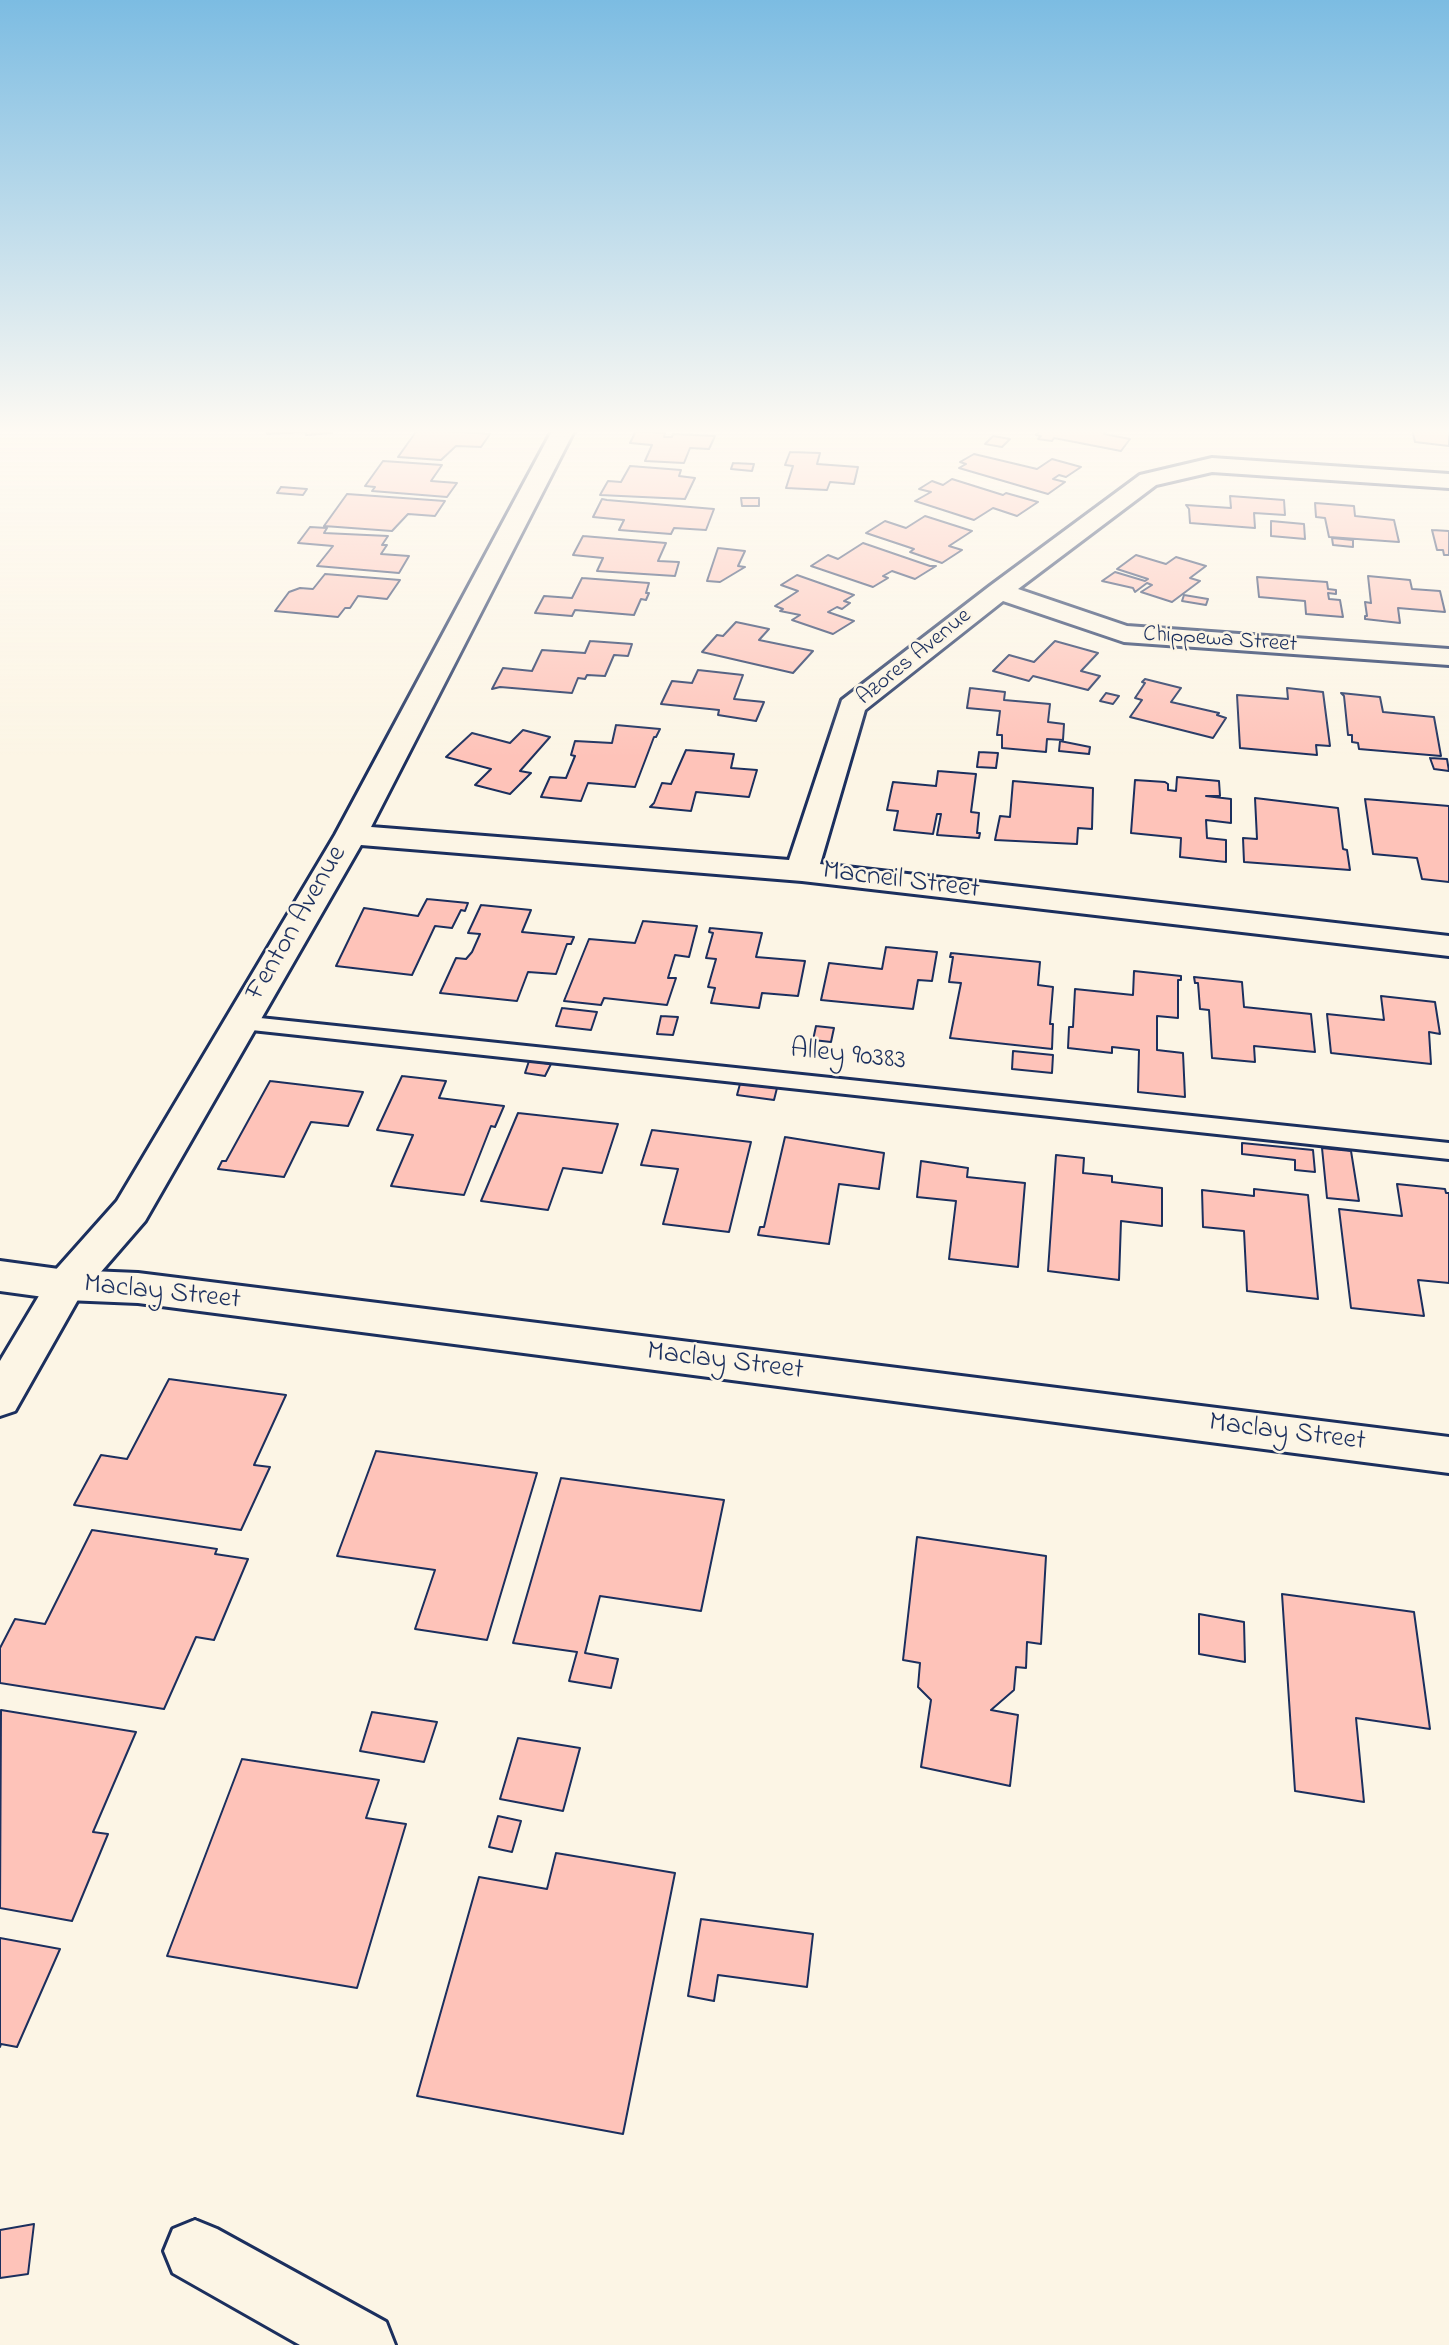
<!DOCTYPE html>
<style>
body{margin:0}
canvas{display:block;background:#fcf5e5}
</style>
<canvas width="1449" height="2345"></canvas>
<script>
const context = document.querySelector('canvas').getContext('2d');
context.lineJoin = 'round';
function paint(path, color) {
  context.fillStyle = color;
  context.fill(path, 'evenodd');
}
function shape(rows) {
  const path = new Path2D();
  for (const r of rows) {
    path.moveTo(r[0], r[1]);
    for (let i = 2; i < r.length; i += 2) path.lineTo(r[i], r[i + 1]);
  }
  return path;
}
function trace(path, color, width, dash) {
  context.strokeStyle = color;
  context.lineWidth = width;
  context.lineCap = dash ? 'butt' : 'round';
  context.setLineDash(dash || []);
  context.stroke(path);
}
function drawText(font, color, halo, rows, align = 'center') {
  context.font = font + ' "Indie Flower",sans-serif';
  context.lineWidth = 5;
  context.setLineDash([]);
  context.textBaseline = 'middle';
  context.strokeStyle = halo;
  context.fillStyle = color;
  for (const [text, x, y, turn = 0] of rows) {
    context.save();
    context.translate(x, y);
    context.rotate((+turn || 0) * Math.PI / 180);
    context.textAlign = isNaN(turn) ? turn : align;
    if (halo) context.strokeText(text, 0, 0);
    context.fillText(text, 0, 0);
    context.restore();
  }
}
const building = shape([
 [267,429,337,429,332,430,332,433,306,435,306,432,267,434,267,429],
 [418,429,420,429,490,434,481,447,456,446,441,460,398,457,418,429],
 [1041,429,1109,429,1104,434,1130,439,1121,451,1054,438,1052,441,1038,439,1041,436,1036,435,1041,429],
 [1412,429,1449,429,1449,446,1415,442,1412,429],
 [636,431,665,433,664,437,672,437,673,434,715,436,709,449,690,448,684,463,645,461,652,445,630,443,636,431],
 [993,436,1010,439,1002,447,985,444,993,436],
 [790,452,820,453,817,464,858,467,854,484,830,482,827,490,786,488,793,466,785,465,790,452],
 [974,454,1037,469,1052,459,1081,467,1066,477,1059,475,1053,479,1065,482,1048,494,959,468,966,464,960,462,974,454],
 [383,461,442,465,431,481,457,483,447,497,372,491,375,487,365,486,383,461],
 [733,463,754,464,752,471,731,469,733,463],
 [630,466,681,470,679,476,695,478,685,499,600,495,608,481,621,482,630,466],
 [952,479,1003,495,1006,493,1038,502,1017,516,993,508,974,520,915,501,931,492,919,489,932,481,943,485,952,479],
 [281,487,307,489,303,495,277,493,281,487],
 [347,494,445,501,435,516,408,514,392,531,324,526,347,494],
 [1230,496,1284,500,1285,515,1254,513,1255,528,1190,523,1189,509,1186,505,1231,508,1230,496],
 [741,498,759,498,759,506,742,506,741,498],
 [602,499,607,500,714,509,706,530,674,528,671,534,619,530,624,520,593,517,602,499],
 [1315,503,1354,506,1355,516,1394,520,1399,542,1329,537,1325,518,1316,517,1315,503],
 [925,516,972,531,949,546,962,550,942,563,910,552,914,549,866,533,885,521,906,528,925,516],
 [1271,521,1304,524,1305,539,1271,536,1271,521],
 [310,527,327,528,324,533,388,536,382,545,387,545,381,554,409,556,399,573,317,566,333,546,298,543,310,527],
 [1432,530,1449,531,1449,555,1444,555,1443,550,1437,550,1432,530],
 [583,536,666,543,658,561,679,562,675,576,597,571,603,558,573,555,583,536],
 [1332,538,1353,540,1353,547,1333,545,1332,538],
 [863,543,930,566,936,566,915,579,892,571,883,576,888,578,873,587,811,566,828,555,838,559,863,543],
 [718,548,745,551,738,566,745,567,720,582,707,581,718,548],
 [1136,555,1166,564,1176,557,1206,566,1190,578,1200,581,1172,602,1141,592,1152,585,1147,583,1135,592,1133,588,1102,581,1115,572,1145,581,1148,579,1117,569,1136,555],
 [325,574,400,580,387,599,358,596,350,608,345,608,338,617,275,611,289,592,300,588,313,589,325,574],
 [797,575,854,595,844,601,850,603,842,609,837,607,828,612,854,621,833,634,792,620,800,615,780,611,783,609,775,606,798,591,781,585,797,575],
 [1368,576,1410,580,1412,589,1440,591,1445,612,1398,608,1400,623,1365,619,1365,616,1367,616,1365,602,1371,603,1368,576],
 [1257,577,1327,582,1328,589,1336,590,1336,594,1328,593,1329,599,1340,600,1343,617,1306,614,1305,601,1259,597,1257,577],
 [582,578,649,583,646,593,649,593,646,600,641,599,634,615,575,610,572,616,535,613,544,596,572,598,582,578],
 [1184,595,1208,599,1206,605,1182,601,1184,595],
 [736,622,769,629,759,640,813,651,793,673,702,652,717,635,723,636,736,622],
 [590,641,632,644,628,656,614,655,605,676,587,675,585,679,578,678,572,693,500,687,492,689,503,668,532,671,542,650,585,653,590,641],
 [1055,641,1098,653,1081,671,1100,676,1088,690,1033,676,1029,681,993,671,1009,655,1034,662,1055,641],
 [698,670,743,675,734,699,764,702,756,721,718,715,719,710,661,704,672,681,692,683,698,670],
 [1145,679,1181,688,1171,702,1219,713,1217,715,1226,718,1213,738,1130,717,1142,700,1135,698,1145,683,1142,682,1145,679],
 [970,688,1005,692,1004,700,1050,704,1048,722,1064,724,1063,740,1047,739,1046,752,1002,748,1002,735,997,735,1000,711,967,708,970,688],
 [1287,688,1323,692,1330,746,1316,745,1317,755,1240,748,1237,695,1288,699,1287,688],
 [1106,693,1119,696,1113,704,1100,701,1106,693],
 [1341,693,1380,697,1383,712,1434,717,1441,756,1359,749,1358,743,1352,742,1352,735,1348,735,1344,696,1341,693],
 [616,725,660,729,656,737,654,737,635,787,588,783,581,801,541,797,550,777,566,778,575,756,571,755,575,741,612,743,616,725],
 [523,730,550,737,520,771,531,773,510,794,475,785,491,769,446,757,472,733,510,743,523,730],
 [1060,741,1090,747,1089,754,1059,751,1060,741],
 [686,750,734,754,731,768,757,770,749,797,696,792,691,811,650,807,654,803,662,783,671,784,686,750],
 [979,752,998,753,996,768,977,767,979,752],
 [1430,758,1447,759,1449,771,1434,769,1430,758],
 [938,771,976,774,971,812,979,813,977,833,980,833,979,838,937,835,941,814,937,814,933,834,894,830,898,811,887,810,893,782,936,786,938,771],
 [1177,777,1219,781,1220,796,1206,796,1231,799,1231,823,1206,820,1207,838,1226,840,1226,862,1180,857,1181,838,1131,833,1135,780,1165,782,1168,784,1168,790,1176,791,1177,777],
 [1013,781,1093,788,1092,829,1078,828,1077,844,995,840,1000,816,1010,817,1013,781],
 [1255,798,1338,808,1343,849,1347,850,1350,870,1244,862,1243,838,1257,839,1255,798],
 [1365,799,1449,806,1449,882,1422,879,1417,858,1373,854,1365,799],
 [427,899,468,903,465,911,461,910,452,928,435,926,412,975,336,966,364,908,418,916,427,899],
 [481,905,531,910,522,932,574,937,571,944,567,944,556,974,528,972,517,1001,440,993,456,958,466,959,472,952,480,934,468,933,481,905],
 [643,921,697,926,689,957,675,955,668,978,676,978,667,1005,604,998,601,1005,564,1001,589,939,635,943,643,921],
 [710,928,762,933,756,957,805,961,798,996,762,993,759,1008,711,1003,715,988,708,987,716,959,706,958,713,933,709,932,710,928],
 [886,947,937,952,932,981,918,980,913,1009,821,1000,829,963,882,969,886,947],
 [951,953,1040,962,1038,985,1053,987,1050,1024,1053,1024,1052,1049,950,1038,961,983,949,982,953,957,950,957,951,953],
 [1134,971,1181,976,1181,980,1178,980,1178,1018,1157,1016,1157,1050,1183,1053,1185,1097,1138,1092,1139,1050,1112,1047,1112,1053,1068,1048,1069,1027,1073,1027,1075,989,1133,995,1134,971],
 [1194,977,1242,982,1244,1007,1311,1014,1315,1052,1254,1046,1255,1062,1212,1058,1209,1010,1200,1009,1198,983,1195,983,1194,977],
 [1381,996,1435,1002,1440,1034,1429,1032,1431,1064,1331,1053,1327,1014,1384,1020,1381,996],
 [562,1008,597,1012,591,1030,556,1026,562,1008],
 [661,1016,678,1017,673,1035,657,1034,661,1016],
 [816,1026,834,1028,831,1042,813,1040,816,1026],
 [1013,1051,1053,1055,1052,1073,1012,1069,1013,1051],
 [529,1061,551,1064,545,1076,525,1073,529,1061],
 [402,1076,446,1081,439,1098,504,1106,495,1127,491,1126,464,1195,391,1186,413,1135,377,1130,402,1076],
 [270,1081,363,1092,348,1126,311,1122,284,1177,218,1169,222,1161,226,1161,270,1081],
 [740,1084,777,1088,774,1100,737,1095,740,1084],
 [518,1113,618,1124,602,1173,563,1168,548,1210,481,1201,518,1113],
 [652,1130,751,1142,729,1232,663,1224,678,1169,641,1165,652,1130],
 [785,1137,884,1153,879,1189,839,1184,829,1244,758,1235,760,1227,764,1227,785,1137],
 [1242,1143,1313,1150,1315,1172,1295,1170,1295,1160,1242,1154,1242,1143],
 [1322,1148,1351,1151,1359,1201,1327,1198,1322,1148],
 [1056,1155,1084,1158,1083,1173,1112,1176,1112,1182,1162,1188,1162,1226,1121,1221,1119,1280,1048,1271,1056,1155],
 [921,1161,968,1168,967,1177,1025,1183,1018,1267,949,1259,956,1201,917,1197,921,1161],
 [1397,1184,1445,1189,1446,1193,1449,1193,1449,1283,1418,1280,1424,1316,1351,1308,1339,1209,1402,1216,1397,1184],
 [1254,1189,1308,1195,1318,1299,1247,1291,1244,1231,1203,1227,1202,1190,1254,1196,1254,1189],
 [169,1379,286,1395,254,1465,270,1467,241,1530,74,1505,101,1455,127,1459,169,1379],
 [376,1451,537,1473,487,1640,415,1629,435,1570,337,1556,376,1451],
 [561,1478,724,1500,701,1611,600,1596,585,1653,618,1659,611,1688,569,1681,577,1652,513,1643,561,1478],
 [92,1530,217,1549,215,1554,248,1559,214,1640,196,1637,164,1709,0,1683,0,1648,15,1619,45,1624,92,1530],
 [917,1537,1046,1556,1041,1644,1027,1642,1026,1668,1016,1667,1014,1690,991,1710,1018,1715,1010,1786,921,1767,931,1700,918,1687,920,1663,903,1660,917,1537],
 [1282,1594,1414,1612,1430,1729,1356,1718,1364,1802,1295,1791,1282,1594],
 [1199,1614,1244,1622,1245,1662,1199,1654,1199,1614],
 [1,1710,136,1732,93,1832,108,1834,72,1921,0,1908,1,1710],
 [372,1712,437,1722,424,1762,360,1751,372,1712],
 [518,1738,580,1748,563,1811,500,1799,518,1738],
 [242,1759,379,1780,366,1818,406,1824,357,1988,167,1956,242,1759],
 [498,1816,521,1821,512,1852,489,1847,498,1816],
 [556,1853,675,1873,623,2134,417,2096,479,1877,547,1889,556,1853],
 [701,1919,813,1934,807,1987,718,1975,714,2001,688,1996,701,1919],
 [0,1938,60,1949,17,2047,1,2044,0,2047,0,1938],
 [34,2224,28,2274,0,2278,0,2230,34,2224]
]);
const service = shape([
 [241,1016,1449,1143,1449,1159,233,1028,230,1023,233,1018,241,1016]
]);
const minor = shape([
 [553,429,575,429,371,827,789,860,842,700,990,586,1140,475,1212,458,1449,474,1449,488,1212,472,1156,485,1018,589,1127,626,1449,649,1449,665,1124,642,1003,601,865,710,820,864,1449,936,1449,956,802,881,361,845,145,1221,80,1296,15,1411,0,1416,0,1361,52,1274,117,1201,335,835,553,429],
 [195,2220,217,2229,386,2322,395,2345,300,2345,173,2273,164,2251,173,2229,195,2220]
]);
const tertiary = shape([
 [0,1261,66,1270,138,1273,1449,1437,1449,1473,138,1303,66,1300,0,1291,0,1261]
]);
const farStreetnames = [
 ["Chippewa Street",1220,641,4],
 ["Azores Avenue",915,658,-39]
];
const streetNames = [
 ["Macneil Street",901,882,7],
 ["Fenton Avenue",298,924,-60],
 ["Alley 90383",848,1057,6],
 ["Maclay Street",162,1294,6],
 ["Maclay Street",725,1363,7],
 ["Maclay Street",1287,1434,7]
];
paint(building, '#fec3b9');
trace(building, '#1b2f5e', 2);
trace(service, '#1b2f5e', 6);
trace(minor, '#1b2f5e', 6);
trace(tertiary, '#1b2f5e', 6);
paint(service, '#fcf5e5');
paint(minor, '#fcf5e5');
paint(tertiary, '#fcf5e5');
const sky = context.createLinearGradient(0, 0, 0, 757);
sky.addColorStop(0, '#7cbce2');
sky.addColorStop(0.57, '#fefaf3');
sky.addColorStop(1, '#fefaf300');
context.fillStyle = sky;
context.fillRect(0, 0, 1449, 757);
drawText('23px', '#1b2f5e', '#fcf5e5', farStreetnames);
drawText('28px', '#1b2f5e', '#fcf5e5', streetNames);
</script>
